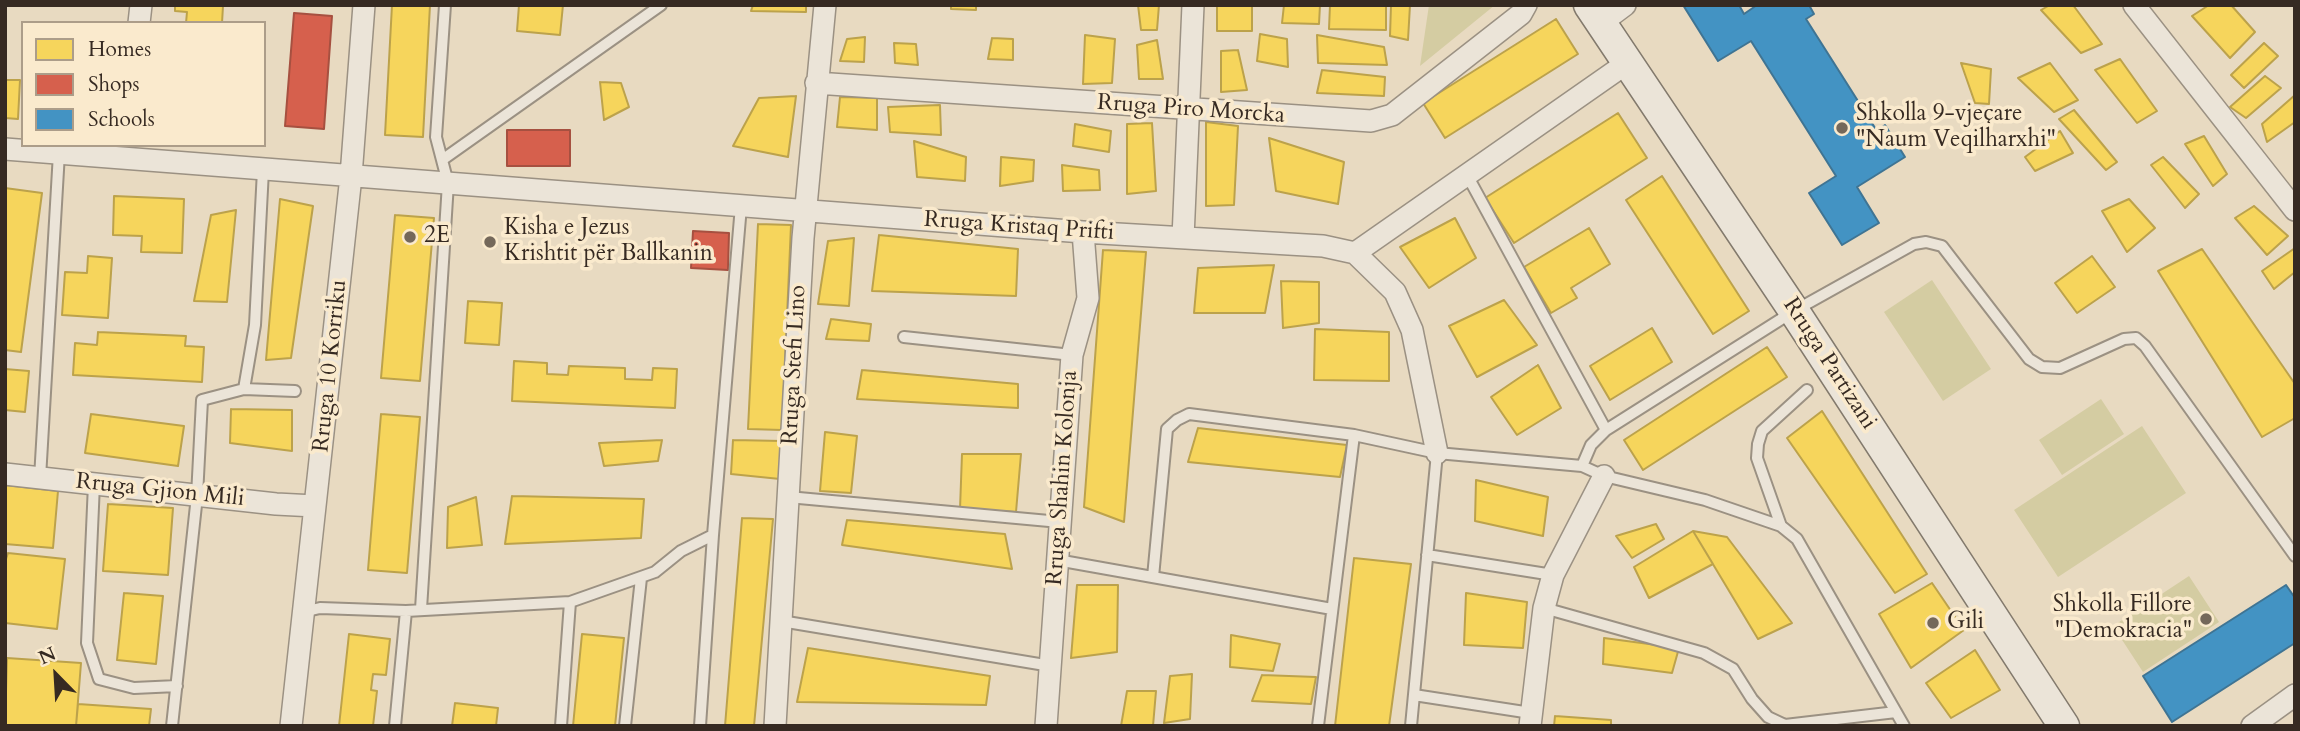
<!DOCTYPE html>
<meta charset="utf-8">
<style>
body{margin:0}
#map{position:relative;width:2300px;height:731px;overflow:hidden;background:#e8dac1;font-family:Cardo,serif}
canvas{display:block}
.frame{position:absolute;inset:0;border:7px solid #362a22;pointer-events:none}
.legend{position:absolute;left:21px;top:21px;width:245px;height:126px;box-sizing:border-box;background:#faeacd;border:2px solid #ac9d89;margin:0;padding:9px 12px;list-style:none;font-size:21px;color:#362a22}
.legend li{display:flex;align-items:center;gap:14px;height:35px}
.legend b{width:35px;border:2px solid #ac9d89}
.north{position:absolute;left:21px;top:640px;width:70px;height:70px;-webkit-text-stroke:5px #faeacd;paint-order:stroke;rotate:336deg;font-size:19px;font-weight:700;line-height:28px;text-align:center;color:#362a22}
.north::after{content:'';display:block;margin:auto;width:24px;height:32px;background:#362a22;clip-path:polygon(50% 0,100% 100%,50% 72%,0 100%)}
</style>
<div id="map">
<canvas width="2300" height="731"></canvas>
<div class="frame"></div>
<ul class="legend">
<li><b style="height:19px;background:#f6d55c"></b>Homes</li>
<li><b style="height:19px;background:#d6604d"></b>Shops</li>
<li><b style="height:19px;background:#4393c3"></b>Schools</li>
</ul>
<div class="north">N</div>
</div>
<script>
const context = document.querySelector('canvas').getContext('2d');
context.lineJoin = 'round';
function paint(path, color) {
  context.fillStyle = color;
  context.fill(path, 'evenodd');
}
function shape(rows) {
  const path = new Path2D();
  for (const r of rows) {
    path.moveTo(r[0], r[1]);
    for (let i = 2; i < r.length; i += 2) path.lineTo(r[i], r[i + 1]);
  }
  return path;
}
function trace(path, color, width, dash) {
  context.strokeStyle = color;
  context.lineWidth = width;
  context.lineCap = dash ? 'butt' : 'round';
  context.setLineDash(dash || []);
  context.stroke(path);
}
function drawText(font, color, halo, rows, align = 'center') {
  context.font = font + ' Cardo,serif';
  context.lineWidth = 7;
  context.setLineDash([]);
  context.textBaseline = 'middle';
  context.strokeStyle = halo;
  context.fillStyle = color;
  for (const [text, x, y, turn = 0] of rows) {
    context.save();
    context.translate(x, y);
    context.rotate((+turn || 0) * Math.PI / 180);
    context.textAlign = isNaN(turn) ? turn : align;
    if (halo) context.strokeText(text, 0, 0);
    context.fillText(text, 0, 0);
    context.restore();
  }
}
const green = shape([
 [1429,5,1495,5,1420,66],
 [1932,280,1991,369,1943,401,1884,312],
 [2101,399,2124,434,2062,475,2039,440],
 [2142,426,2186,493,2058,577,2014,510],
 [2189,576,2219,622,2143,672,2113,626]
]);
const homes = shape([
 [175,5,223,6,222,23,186,23,187,12,175,11,175,5],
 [392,5,430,5,423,137,385,135,392,5],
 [519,5,563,5,560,35,517,31,519,5],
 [753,5,806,5,806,12,751,11,753,5],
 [951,5,976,5,976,10,951,9,951,5],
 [1138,5,1159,5,1157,30,1141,30,1138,5],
 [1217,5,1252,5,1252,31,1217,31,1217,5],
 [1284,5,1320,5,1319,24,1282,23,1284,5],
 [1330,5,1386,5,1386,30,1329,29,1330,5],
 [1391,5,1410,5,1408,40,1390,36,1391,5],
 [2050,5,2073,5,2102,44,2081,53,2041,10,2050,5],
 [2209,5,2231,5,2255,32,2230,58,2192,16,2209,5],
 [1556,19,1578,54,1445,138,1423,103,1556,19],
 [1260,34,1287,39,1288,67,1257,61,1260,34],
 [1085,35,1115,39,1112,83,1083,84,1085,35],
 [1317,35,1384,47,1387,65,1318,63,1317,35],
 [865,37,864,62,840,61,847,39,865,37],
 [992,38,1013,39,1013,60,988,59,992,38],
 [1157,40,1163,79,1139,79,1137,45,1157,40],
 [894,43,916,44,918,65,895,63,894,43],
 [2264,43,2278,56,2244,88,2231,75,2264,43],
 [1238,50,1247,90,1221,92,1221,51,1238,50],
 [2120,59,2157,111,2137,123,2095,70,2120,59],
 [1961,63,1991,69,1989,104,1975,103,1961,63],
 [2050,63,2078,100,2054,112,2018,78,2050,63],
 [1322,70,1385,77,1384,96,1317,93,1322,70],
 [2265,76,2281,88,2246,118,2230,107,2265,76],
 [5,80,20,80,18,119,5,118,5,80],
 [600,82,621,83,629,107,604,120,600,82],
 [2295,95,2295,122,2267,142,2262,124,2295,95],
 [796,96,788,157,733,146,759,98,796,96],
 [840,97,877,98,877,130,837,127,840,97],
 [940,105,941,135,890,132,888,107,940,105],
 [2074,110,2117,162,2106,170,2059,119,2074,110],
 [1618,113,1647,158,1514,243,1485,198,1618,113],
 [1206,122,1238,126,1234,205,1206,206,1206,122],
 [1152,123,1156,191,1127,194,1127,124,1152,123],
 [1075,124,1111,131,1109,152,1073,146,1075,124],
 [2060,131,2073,153,2035,171,2025,157,2060,131],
 [2204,136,2227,174,2213,186,2185,144,2204,136],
 [1269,138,1344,162,1338,204,1276,191,1269,138],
 [914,141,966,157,965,181,917,177,914,141],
 [1001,157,1034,160,1033,181,1000,186,1001,157],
 [2163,157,2199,194,2185,208,2151,165,2163,157],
 [1062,165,1099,170,1100,190,1063,191,1062,165],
 [1662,176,1749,311,1713,334,1626,200,1662,176],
 [5,188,42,193,21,352,5,350,5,188],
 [114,196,184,199,182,253,141,252,142,236,113,235,114,196],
 [280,199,313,206,291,358,266,360,280,199],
 [2129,199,2155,228,2127,252,2102,211,2129,199],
 [2254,206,2288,236,2267,255,2235,218,2254,206],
 [236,210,227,302,194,301,211,215,236,210],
 [395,215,434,218,420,381,381,378,395,215],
 [1455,218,1476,258,1429,288,1400,247,1455,218],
 [758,224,791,225,782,430,748,429,758,224],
 [1589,228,1610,264,1571,288,1577,298,1551,313,1524,267,1589,228],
 [879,235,1018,249,1016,296,872,291,879,235],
 [854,238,849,306,818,304,828,241,854,238],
 [2295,248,2295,272,2274,289,2262,271,2295,248],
 [2202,249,2295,384,2295,418,2262,437,2158,271,2202,249],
 [1103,250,1146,252,1124,522,1084,507,1103,250],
 [88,256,112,258,108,318,62,315,65,272,87,273,88,256],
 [2092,256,2115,287,2077,313,2055,283,2092,256],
 [1274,265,1265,313,1194,313,1198,268,1274,265],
 [1281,281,1319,282,1319,323,1283,328,1281,281],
 [1504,300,1537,345,1477,377,1449,326,1504,300],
 [468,301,502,303,499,345,465,343,468,301],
 [831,319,871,324,869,341,826,339,831,319],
 [1652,328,1672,362,1610,400,1590,366,1652,328],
 [1315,329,1389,332,1389,381,1314,380,1315,329],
 [98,332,186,336,185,346,204,347,202,382,73,375,75,343,97,345,98,332],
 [1767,347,1787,377,1643,470,1624,440,1767,347],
 [514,361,547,363,547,374,568,375,569,366,625,368,625,379,652,380,653,368,677,369,675,408,512,401,514,361],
 [1538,365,1561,408,1517,435,1491,397,1538,365],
 [5,369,29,371,25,412,5,410,5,369],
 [862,370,1018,384,1018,408,857,399,862,370],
 [231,409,292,410,292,451,230,443,231,409],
 [1822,411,1927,574,1895,593,1787,438,1822,411],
 [91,414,184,426,178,466,85,453,91,414],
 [381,414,420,417,407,573,368,570,381,414],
 [1198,428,1347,445,1340,477,1188,462,1198,428],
 [825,432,857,436,851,493,820,491,825,432],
 [662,440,658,461,604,466,599,443,662,440],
 [733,440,782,441,780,479,731,474,733,440],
 [962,454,1021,454,1016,512,960,509,962,454],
 [1476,480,1548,497,1543,536,1475,521,1476,480],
 [5,485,58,491,53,548,5,544,5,485],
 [512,496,644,499,641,538,505,544,512,496],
 [476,497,482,545,447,548,448,507,476,497],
 [108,504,173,508,168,575,103,571,108,504],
 [742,518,773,519,754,726,725,726,742,518],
 [847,520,1005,534,1012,569,842,545,847,520],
 [1656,524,1664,539,1632,558,1616,536,1656,524],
 [1693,531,1727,537,1792,623,1758,639,1693,531],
 [1693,531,1713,564,1649,598,1634,567,1693,531],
 [8,553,65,559,57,629,5,623,5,562,8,553],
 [1354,558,1411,564,1389,726,1335,726,1354,558],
 [1932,583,1964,630,1911,668,1879,614,1932,583],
 [1077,585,1118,585,1117,652,1071,658,1077,585],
 [124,593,163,596,156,664,117,660,124,593],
 [1466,593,1527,602,1523,648,1464,645,1466,593],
 [349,634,390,639,386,675,373,674,371,690,377,691,373,726,339,726,349,634],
 [582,634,624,638,615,726,573,726,582,634],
 [1231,635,1280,644,1273,671,1230,667,1231,635],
 [1604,638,1679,648,1672,673,1603,664,1604,638],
 [808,648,990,676,986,705,797,702,808,648],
 [1975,650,2000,690,1951,718,1926,683,1975,650],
 [7,658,81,663,76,726,5,726,7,658],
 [1192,674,1190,719,1164,723,1170,676,1192,674],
 [1262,675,1316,677,1311,704,1252,701,1262,675],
 [1127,691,1156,691,1153,726,1121,726,1127,691],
 [455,703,498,708,496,726,452,726,455,703],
 [78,704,151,709,149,726,76,726,78,704],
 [1555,716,1611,720,1611,726,1554,726,1555,716]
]);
const shops = shape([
 [294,13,332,16,324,129,285,126,294,13],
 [507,130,570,130,570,166,507,166,507,130],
 [693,231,729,233,728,270,691,268,693,231]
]);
const schools = shape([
 [1683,5,1739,5,1744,14,1757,5,1809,5,1814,14,1806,19,1877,131,1885,125,1905,157,1857,187,1879,223,1842,245,1809,193,1836,176,1751,41,1718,61,1683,5],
 [2286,585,2295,598,2295,643,2172,722,2143,676,2286,585]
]);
const lane = shape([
 [442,160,661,5],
 [1467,175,1606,430],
 [904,337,1072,355],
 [244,389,295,391],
 [1582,466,1591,445,1606,430,1794,311,1914,244,1926,242,1942,246,2029,359,2042,367,2060,368,2124,339,2136,338,2145,346,2295,556],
 [40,478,59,153],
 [94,484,87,643,99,679,134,688,177,686],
 [788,497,1060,522],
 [1781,526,1757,458,1758,444,1762,431,1807,390],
 [1427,555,1553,575],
 [1057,560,1332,609],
 [1153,577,1167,429,1177,420,1189,414,1354,435],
 [1544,608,1704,653,1733,669,1752,699,1768,717,1785,725,1896,712],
 [421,609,448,183,436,137,445,5],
 [303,612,320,608,406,611,570,602,655,572,681,551,713,535,741,206],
 [781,621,1051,666],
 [1414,695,1531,713],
 [172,726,197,496,202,400,244,389,255,325,263,170],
 [395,726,406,611],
 [561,726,570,602],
 [625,726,641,578],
 [700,726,713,535],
 [1318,726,1354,435,1437,453,1582,466,1604,476,1705,500,1781,526,1797,539,1904,726],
 [1411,726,1437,453]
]);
const street = shape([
 [2134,5,2295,210],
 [139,23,141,5],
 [1601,23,1625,5],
 [816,83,1371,121,1392,115,1521,14,1526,5],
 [5,149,1083,232,1323,246,1355,253,1627,63],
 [1183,238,1193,5],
 [1355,253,1395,292,1412,330,1437,453],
 [5,474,276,504,315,506],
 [291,726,351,176,364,5],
 [775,726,803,238,825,5],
 [1046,726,1072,355,1088,298,1083,232],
 [1530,726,1544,608,1553,575,1604,476],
 [2252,726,2295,695]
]);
const secondary = shape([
 [1589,5,1794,311,2064,726]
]);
const markers = [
 [1842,128,7,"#74685a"],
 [410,237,7,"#74685a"],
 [490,242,7,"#74685a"],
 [2206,619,7,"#74685a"],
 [1933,623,7,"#74685a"]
];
const streetNames = [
 ["Rruga Piro Morcka",1191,110,4],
 ["Rruga Kristaq Prifti",1019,227,4],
 ["Rruga Partizani",1829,364,57],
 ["Rruga Stefi Lino",795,365,-87],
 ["Rruga 10 Korriku",331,366,-84],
 ["Rruga Shahin Kolonja",1063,478,-86],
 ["Rruga Gjion Mili",160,491,6]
];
const poiNames = [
 ["Shkolla 9-vjeçare",1856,115],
 ["\"Naum Veqilharxhi\"",1856,141],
 ["Kisha e Jezus",504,229],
 ["Krishtit për Ballkanin",504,255],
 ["2E",424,237],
 ["Shkolla Fillore",2192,606,"right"],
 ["\"Demokracia\"",2192,632,"right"],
 ["Gili",1947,623]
];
paint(green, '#d4cca2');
paint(homes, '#f6d55c');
trace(homes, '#bca24b', 2);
paint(shops, '#d6604d');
trace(shops, '#a65040', 2);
paint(schools, '#4393c3');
trace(schools, '#3f7493', 2);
trace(lane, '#9b9183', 14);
trace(street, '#9b9183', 24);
trace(secondary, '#837a6d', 33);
trace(lane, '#ebe4d8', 10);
trace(street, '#ebe4d8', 21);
trace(secondary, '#ebe4d8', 30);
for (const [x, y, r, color] of markers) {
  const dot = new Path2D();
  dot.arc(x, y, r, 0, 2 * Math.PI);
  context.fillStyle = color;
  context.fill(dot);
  trace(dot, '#faeacd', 2.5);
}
drawText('23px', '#362a22', '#faeacd', streetNames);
drawText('23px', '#362a22', '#faeacd', poiNames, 'left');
</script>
